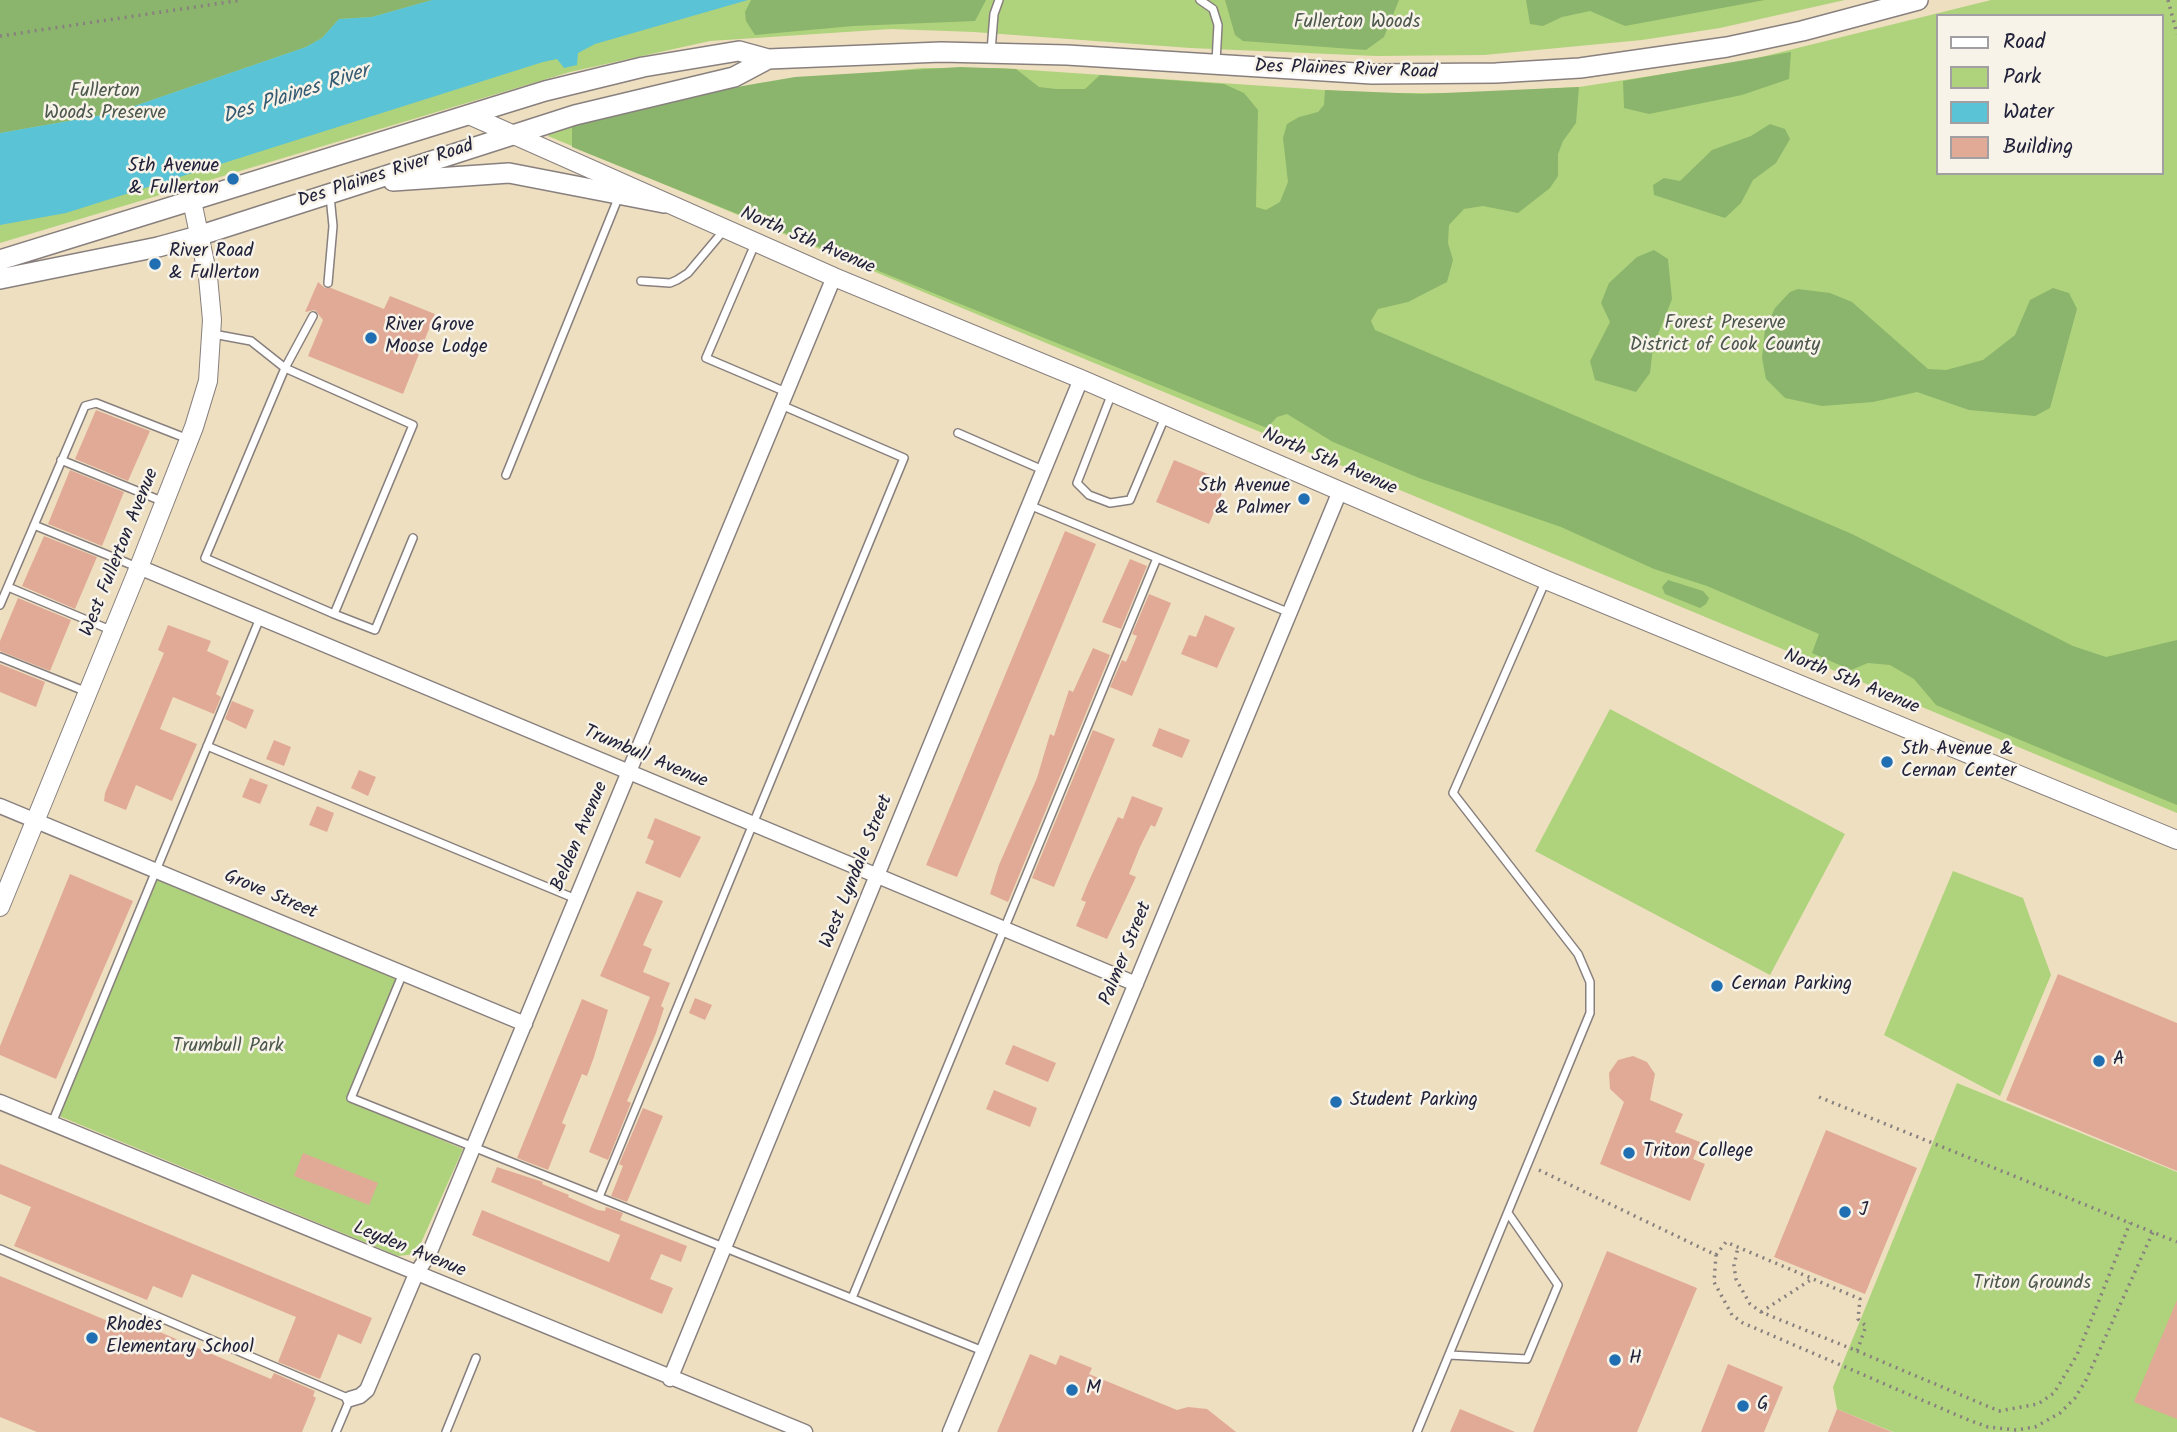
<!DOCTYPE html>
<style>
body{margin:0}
#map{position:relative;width:2177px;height:1432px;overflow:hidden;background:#eedfc0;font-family:Kalam,sans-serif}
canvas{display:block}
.legend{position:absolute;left:1936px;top:14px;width:228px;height:161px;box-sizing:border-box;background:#f7f3e8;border:2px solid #a29fa3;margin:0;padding:9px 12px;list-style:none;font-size:21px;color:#22223b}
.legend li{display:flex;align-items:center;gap:14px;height:35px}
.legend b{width:35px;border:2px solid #a29fa3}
</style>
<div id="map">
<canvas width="2177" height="1432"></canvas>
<ul class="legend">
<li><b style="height:9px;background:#fff"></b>Road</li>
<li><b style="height:19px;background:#afd37c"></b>Park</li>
<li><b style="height:19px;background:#5ac3d6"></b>Water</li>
<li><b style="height:19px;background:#e1aa97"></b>Building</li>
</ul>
</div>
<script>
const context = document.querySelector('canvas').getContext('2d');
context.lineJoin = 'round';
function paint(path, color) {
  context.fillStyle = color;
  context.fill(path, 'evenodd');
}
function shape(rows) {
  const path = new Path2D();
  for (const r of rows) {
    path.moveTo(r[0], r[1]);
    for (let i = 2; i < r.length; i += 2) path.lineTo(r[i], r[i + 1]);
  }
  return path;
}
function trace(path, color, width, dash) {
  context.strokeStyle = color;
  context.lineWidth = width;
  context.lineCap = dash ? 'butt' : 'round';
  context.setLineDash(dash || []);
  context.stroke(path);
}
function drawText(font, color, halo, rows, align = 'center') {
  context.font = font + ' Kalam,sans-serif';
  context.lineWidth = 5;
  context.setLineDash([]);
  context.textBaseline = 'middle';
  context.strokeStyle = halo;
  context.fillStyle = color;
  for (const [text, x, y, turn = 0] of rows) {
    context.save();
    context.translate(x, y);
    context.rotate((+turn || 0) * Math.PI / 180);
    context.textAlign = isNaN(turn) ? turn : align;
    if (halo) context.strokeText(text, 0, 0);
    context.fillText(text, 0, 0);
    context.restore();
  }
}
const green = shape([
 [0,0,1845,0,1720,28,1642,40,1484,55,1376,56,1190,48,974,32,891,29,710,41,570,72,0,243],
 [1991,0,2177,0,2177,813,548,136,551,132,759,83,923,68,999,68,1369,93,1469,93,1579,87,1741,62],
 [1937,16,2161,16,2161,173,1937,173],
 [1610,709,1845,834,1770,975,1535,851],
 [1953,871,2023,898,2051,975,2000,1096,1884,1035],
 [157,880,396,979,347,1100,463,1149,416,1254,398,1256,59,1116],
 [1957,1083,2177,1172,2177,1432,1893,1432,1837,1409,1833,1387]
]);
const forest = shape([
 [0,0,432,0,372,17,339,19,322,38,306,47,114,113,0,133],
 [751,0,986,0,975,21,853,26,755,35,746,21,745,12],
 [1225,0,1399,0,1384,37,1366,50,1243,41,1235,35],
 [1526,0,1765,0,1625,26,1590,11,1562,17,1543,26,1530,24],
 [1791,52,1789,79,1742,95,1649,114,1624,108,1623,81],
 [960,67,1016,69,1039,87,1056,89,1085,89,1100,75,1224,84,1244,93,1258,110,1256,207,1266,210,1280,202,1288,182,1283,138,1287,124,1299,117,1318,112,1324,105,1325,90,1422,94,1579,87,1576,123,1563,141,1558,154,1558,176,1550,188,1518,213,1483,206,1464,209,1449,225,1448,243,1453,260,1447,282,1408,302,1378,309,1371,321,1375,330,1852,534,2073,646,2106,657,2177,640,2177,805,1936,705,1914,679,1890,665,1868,663,1851,670,1812,653,1819,634,1707,586,1654,569,1561,527,1419,478,1333,442,1287,414,1277,417,1267,428,572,147,572,126,702,93,795,77],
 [1770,124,1785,129,1790,139,1776,163,1753,180,1741,203,1725,218,1654,195,1653,185,1664,178,1680,181,1712,150,1751,136],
 [1654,250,1668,259,1672,299,1653,347,1650,373,1636,392,1595,380,1590,361,1610,322,1601,303,1609,283,1637,257],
 [2053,288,2069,293,2077,309,2050,408,2035,416,1969,410,1917,392,1873,402,1822,406,1785,398,1766,379,1762,358,1765,329,1775,308,1790,292,1798,289,1830,293,1852,302,1928,369,1946,370,1983,360,2015,335,2030,300],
 [1668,580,1703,591,1709,598,1706,604,1700,608,1665,594,1662,587]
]);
const water = shape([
 [432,0,748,0,595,44,578,53,577,65,564,68,557,59,543,62,66,213,0,225,0,133,114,113,306,47,322,38,339,19,372,17]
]);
const building = shape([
 [318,282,325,288,331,288,384,309,390,296,435,314,403,394,308,356,323,320,315,310,305,312],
 [96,410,150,431,128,481,75,459],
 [1174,460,1227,482,1209,524,1156,502],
 [70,470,124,492,102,546,48,524],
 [1065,531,1096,544,957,877,926,865],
 [44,536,97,557,75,609,22,586],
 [1130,559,1147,566,1121,629,1102,622],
 [1149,594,1171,603,1132,696,1110,687,1122,660,1126,662,1137,636,1132,634],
 [18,598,71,620,50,671,0,651,0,641],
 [1205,615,1235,628,1217,668,1181,654,1189,635,1196,637],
 [168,625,211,641,207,651,229,661,216,694,221,697,214,714,173,697,160,729,197,744,172,801,136,785,126,810,104,801,105,793,164,653,158,650],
 [1093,648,1110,655,1008,902,990,894,999,865,1037,778,1050,734,1054,736,1069,690,1073,692],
 [0,664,45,682,36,707,0,692],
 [232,701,254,710,246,729,225,719],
 [1159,728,1190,740,1182,758,1152,746],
 [1093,730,1115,739,1054,887,1032,878],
 [274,740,291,747,284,766,266,759],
 [359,770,376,777,368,796,351,788],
 [250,778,268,785,260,804,242,797],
 [1132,796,1163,808,1155,827,1151,825,1140,847,1129,874,1136,877,1107,939,1076,926,1086,902,1081,900,1088,883,1118,817,1123,819],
 [317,806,334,813,327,832,309,825],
 [655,818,701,837,680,878,645,863,654,841,647,838],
 [70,874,133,901,56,1079,0,1055,0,1046],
 [637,891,663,901,643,945,652,949,643,972,670,983,661,1006,664,1008,656,1033,627,1101,631,1103,608,1160,589,1152,650,997,600,976],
 [2058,974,2177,1023,2177,1171,2006,1100],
 [695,998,712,1005,705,1020,689,1013],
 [582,999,608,1010,594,1057,587,1076,582,1074,562,1123,566,1125,548,1170,517,1158],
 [1013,1045,1056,1063,1048,1082,1005,1064],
 [1633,1056,1647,1062,1655,1074,1650,1100,1683,1114,1675,1132,1700,1142,1693,1159,1705,1164,1690,1201,1600,1164,1624,1102,1610,1089,1609,1073,1618,1060],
 [994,1090,1037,1108,1030,1127,986,1109],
 [643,1108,663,1116,627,1202,611,1196,623,1166,619,1164],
 [1826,1130,1917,1168,1865,1294,1774,1257],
 [303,1153,378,1183,369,1205,294,1176],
 [0,1164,372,1318,361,1344,338,1334,320,1379,278,1362,296,1317,192,1274,182,1298,153,1286,147,1300,14,1246,31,1207,0,1194],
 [497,1167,543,1182,542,1184,569,1195,568,1197,598,1210,605,1211,606,1207,623,1213,620,1220,687,1246,681,1262,661,1254,650,1279,673,1288,662,1314,472,1235,482,1210,609,1262,620,1235,491,1182],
 [1607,1251,1697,1288,1637,1432,1533,1432],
 [0,1276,132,1331,136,1322,271,1379,274,1373,315,1391,313,1396,316,1398,302,1432,37,1432,0,1417],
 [2177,1300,2177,1419,2134,1402],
 [1030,1354,1056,1365,1060,1355,1092,1368,1089,1374,1177,1410,1188,1407,1207,1409,1236,1432,997,1432],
 [1728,1364,1783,1387,1764,1432,1701,1432],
 [1460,1409,1515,1432,1450,1432],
 [1837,1409,1892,1432,1828,1432]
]);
const path = shape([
 [2168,0,2177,34],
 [0,36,242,0],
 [1819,1097,2177,1242],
 [1539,1170,1716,1255,1714,1282,1732,1315,1743,1323,1966,1419,1988,1427,2016,1430,2035,1427,2060,1413,2075,1398,2086,1380,2153,1232],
 [1716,1255,1726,1242,1860,1299,1858,1319,1866,1326,1857,1351,1761,1312,1750,1304,1736,1279,1734,1266,1738,1247],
 [1761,1312,1812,1279],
 [1857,1351,1999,1411,2038,1404,2054,1393,2077,1355,2130,1223]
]);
const service = shape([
 [1200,0,1213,9,1218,25,1216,62],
 [991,51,994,14,999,0],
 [755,244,706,358,786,392],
 [641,281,670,283,677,280,688,273,725,229],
 [328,283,333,226,330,196],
 [213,334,251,341,285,368,413,425,334,614,205,558,285,368,313,316],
 [1112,393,1077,483,1089,495,1110,503,1130,500,1165,417],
 [958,433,1043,470],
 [61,460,164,502],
 [506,475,619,196],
 [1029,505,1290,613],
 [34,525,137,567],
 [8,587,113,631],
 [0,605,85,406,96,403,188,439],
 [334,614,375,630,413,538],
 [0,657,87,692],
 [207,746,576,899],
 [403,973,351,1098,983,1351],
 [52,1123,260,618],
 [599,1197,904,458,781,405],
 [0,1249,350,1399,336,1432],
 [852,1298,1157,558],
 [1449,1355,1527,1359,1558,1285,1508,1213],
 [446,1432,476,1358],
 [1417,1432,1590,1013,1590,982,1578,954,1453,793,1546,580]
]);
const minor = shape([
 [139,567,1136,984],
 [0,806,525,1024],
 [0,1102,805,1432],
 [670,1379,1081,379],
 [350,1399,360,1396,367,1390,416,1274,429,1254,834,277],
 [950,1432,1340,491]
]);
const tertiary = shape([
 [469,115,834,277,1081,379,1546,580,2177,840],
 [0,907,139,567,194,427,208,381,212,320,208,277,192,201]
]);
const secondary = shape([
 [393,181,509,173,664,203],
 [0,260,545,91,643,67,739,51,768,59,941,52,1067,55,1372,74,1496,73,1580,68,1727,47,1802,31,1918,0],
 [0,279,158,247,198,236,575,115,734,77,768,59]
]);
const markers = [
 [233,179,7,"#1f6fb2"],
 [155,264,7,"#1f6fb2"],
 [371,338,7,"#1f6fb2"],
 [1304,499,7,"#1f6fb2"],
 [1887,762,7,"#1f6fb2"],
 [1717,986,7,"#1f6fb2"],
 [2099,1061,7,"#1f6fb2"],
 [1336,1102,7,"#1f6fb2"],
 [1629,1153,7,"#1f6fb2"],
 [1845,1212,7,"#1f6fb2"],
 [92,1338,7,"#1f6fb2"],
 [1615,1360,7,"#1f6fb2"],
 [1072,1390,7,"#1f6fb2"],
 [1743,1406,7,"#1f6fb2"]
];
const parkNames = [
 ["Fullerton Woods",1357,24],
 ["Fullerton",105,93],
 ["Woods Preserve",105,115],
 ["Forest Preserve",1725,325],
 ["District of Cook County",1725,347],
 ["Trumbull Park",228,1048],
 ["Triton Grounds",2032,1285]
];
const streetNames = [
 ["Des Plaines River Road",1346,71,2],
 ["Des Plaines River Road",386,175,-18],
 ["North 5th Avenue",807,242,23],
 ["North 5th Avenue",1329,463,23],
 ["West Fullerton Avenue",121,553,-68],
 ["North 5th Avenue",1851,683,22],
 ["Trumbull Avenue",645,758,23],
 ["Belden Avenue",581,837,-67],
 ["West Lyndale Street",858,872,-68],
 ["Grove Street",270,896,23],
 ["Palmer Street",1127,954,-68],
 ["Leyden Avenue",409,1251,22]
];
const poiNames = [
 ["5th Avenue",219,168,"right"],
 ["& Fullerton",219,190,"right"],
 ["River Road",169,253],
 ["& Fullerton",169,275],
 ["River Grove",385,327],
 ["Moose Lodge",385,349],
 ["5th Avenue",1290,488,"right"],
 ["& Palmer",1290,510,"right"],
 ["5th Avenue &",1901,751],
 ["Cernan Center",1901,773],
 ["Cernan Parking",1731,986],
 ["A",2113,1061],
 ["Student Parking",1350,1102],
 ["Triton College",1643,1153],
 ["J",1859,1212],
 ["Rhodes",106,1327],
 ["Elementary School",106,1349],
 ["H",1629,1360],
 ["M",1086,1390],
 ["G",1757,1406]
];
const waterNames = [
 ["Des Plaines River",296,96,-18]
];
paint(green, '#afd37c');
paint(forest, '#8bb56c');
paint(water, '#5ac3d6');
paint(building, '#e1aa97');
trace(service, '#88807e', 10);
trace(minor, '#88807e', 17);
trace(tertiary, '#88807e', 20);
trace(secondary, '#88807e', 22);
trace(path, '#88807e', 3.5, [2, 5]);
trace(service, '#fff', 7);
trace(minor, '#fff', 14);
trace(tertiary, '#fff', 18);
trace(secondary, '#fff', 19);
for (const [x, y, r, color] of markers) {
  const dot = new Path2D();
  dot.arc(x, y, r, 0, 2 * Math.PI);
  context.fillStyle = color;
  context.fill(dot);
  trace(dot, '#f7f3e8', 2.5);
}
drawText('19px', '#4c574e', '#f7f3e8', parkNames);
drawText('19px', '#22223b', '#f7f3e8', streetNames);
drawText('19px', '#22223b', '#f7f3e8', poiNames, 'left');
drawText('italic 21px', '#365a71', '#f7f3e8', waterNames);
</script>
